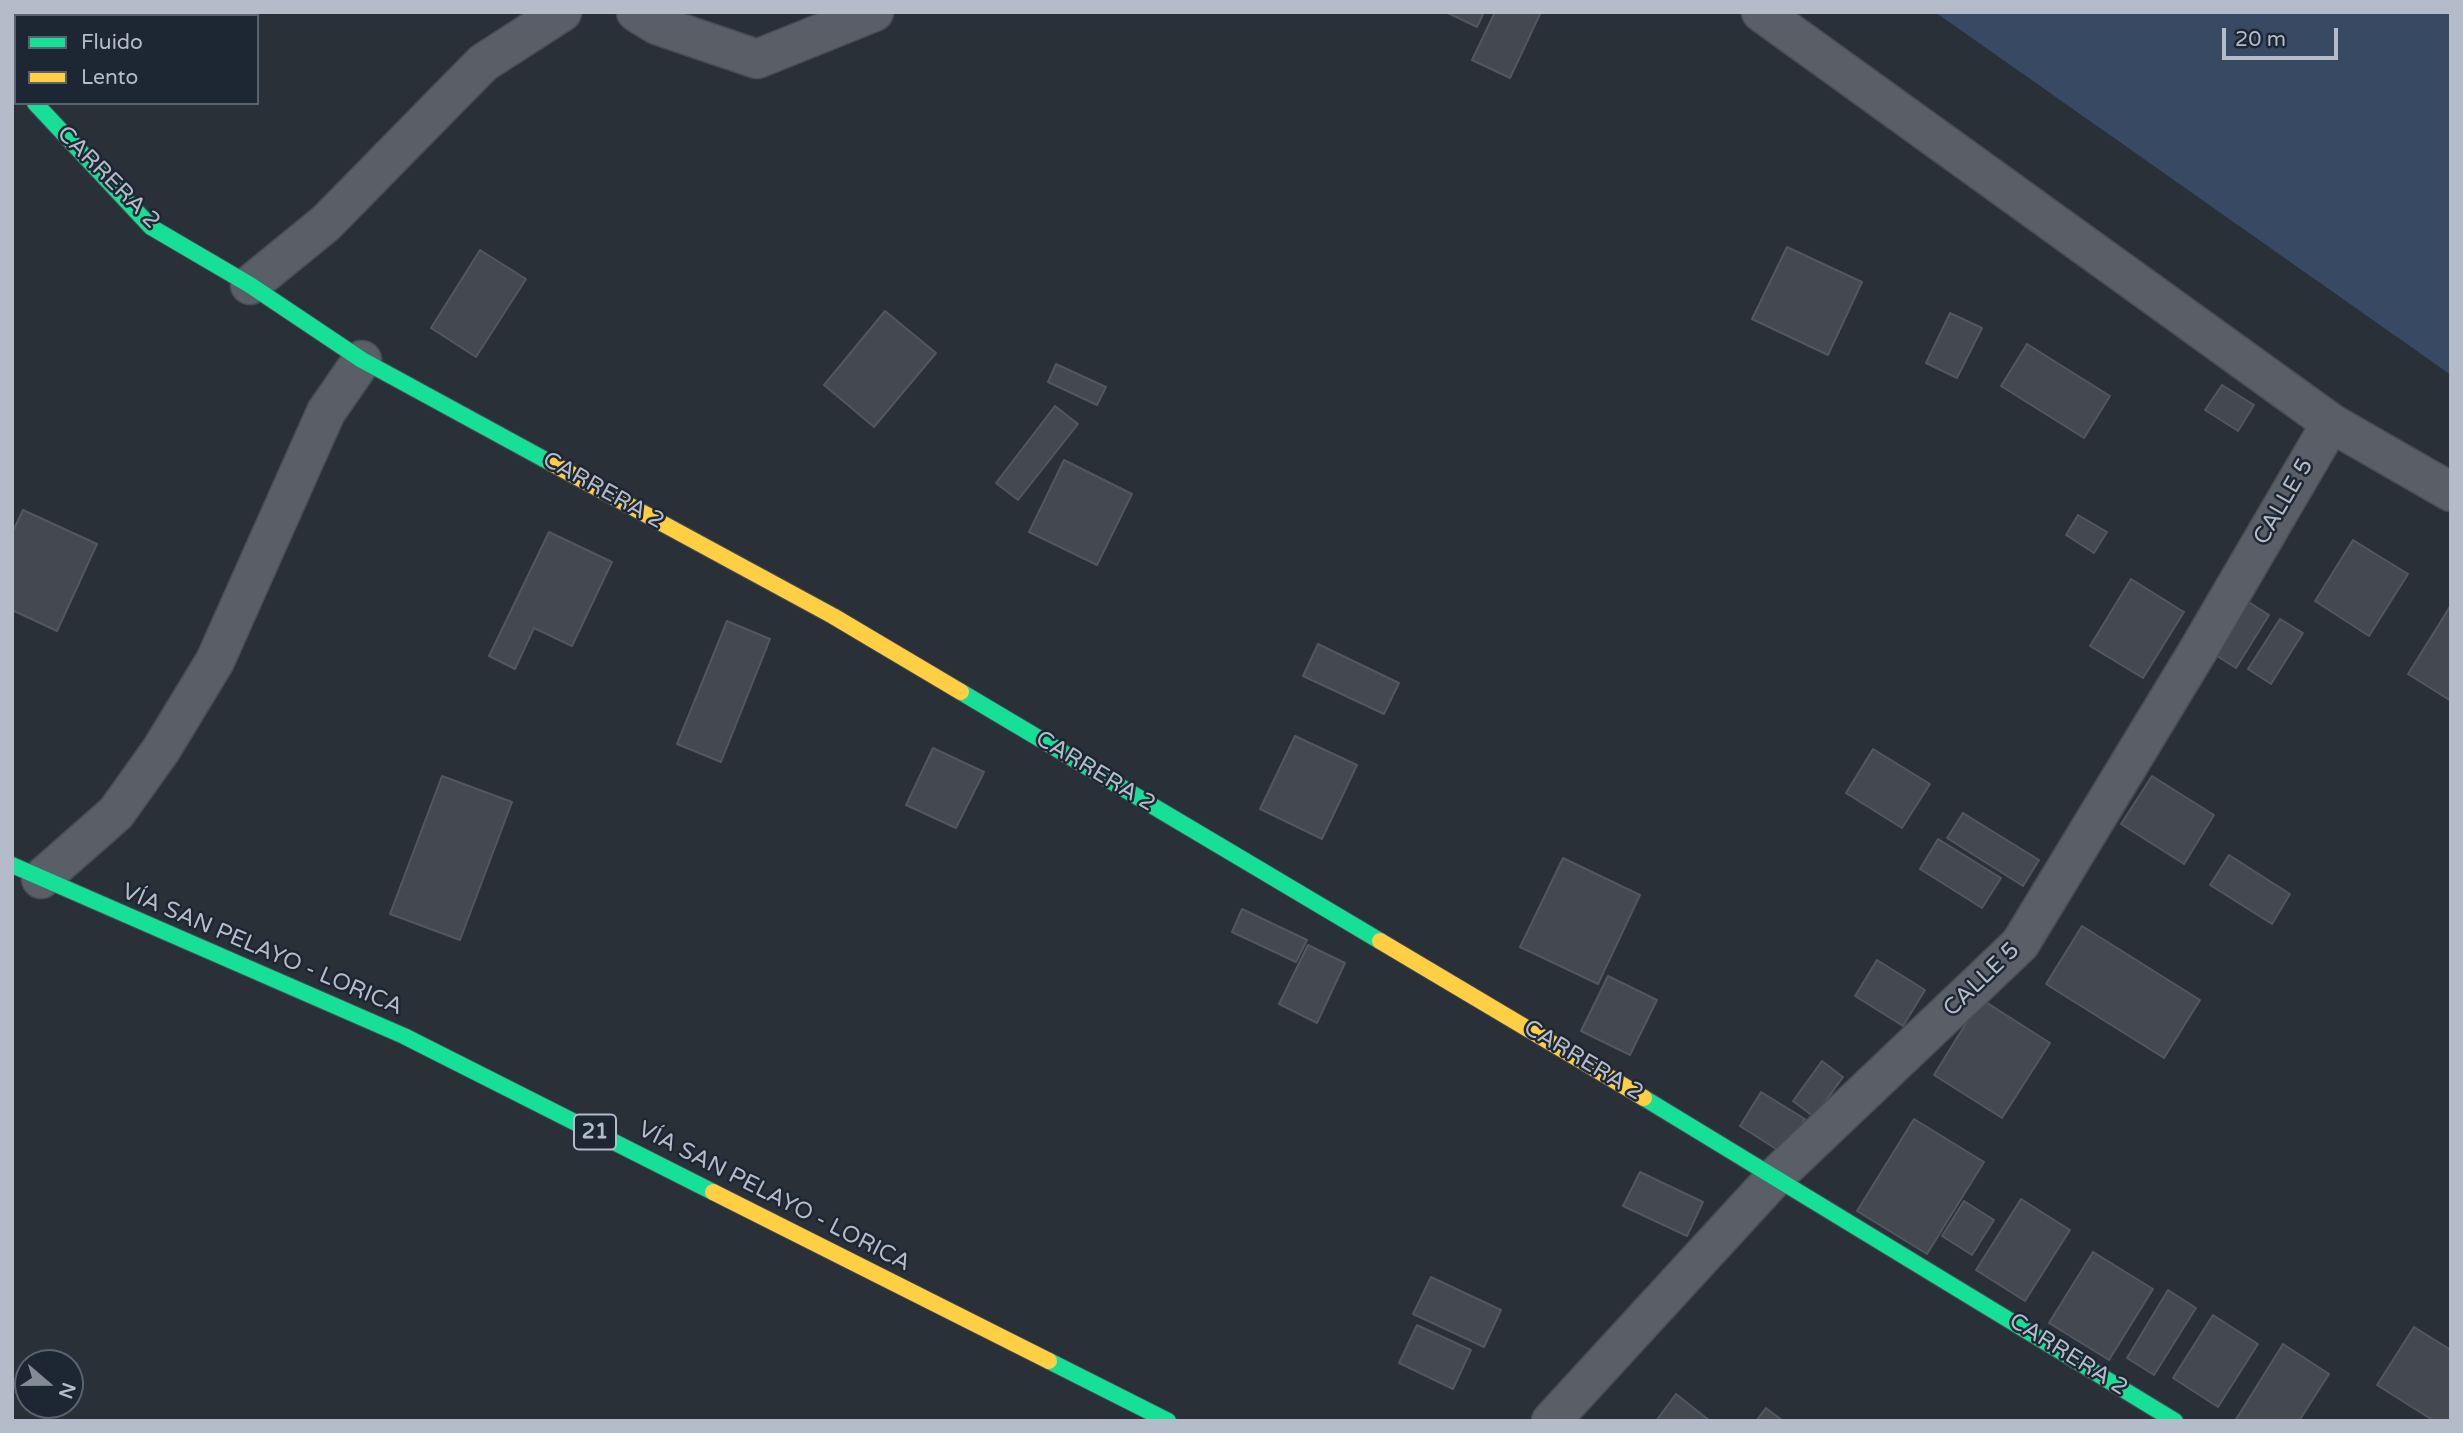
<!DOCTYPE html>
<meta charset="utf-8">
<style>
body{margin:0}
#map{position:relative;width:2463px;height:1433px;overflow:hidden;background:#2a3038;font-family:"Varela Round",sans-serif}
canvas{display:block}
.frame{position:absolute;inset:0;border:14px solid #b4bcc9;pointer-events:none}
.legend{position:absolute;left:14px;top:14px;width:245px;height:91px;box-sizing:border-box;background:#1d2633;border:2px solid #59626f;margin:0;padding:9px 12px;list-style:none;font-size:21px;color:#b4bcc9}
.legend li{display:flex;align-items:center;gap:14px;height:35px}
.legend b{width:35px;border:2px solid #59626f}
.north{position:absolute;left:14px;top:1349px;width:70px;height:70px;box-sizing:border-box;background:#1d2633;border:2px solid #59626f;border-radius:50%;rotate:110deg;font-size:19px;font-weight:700;line-height:28px;text-align:center;color:#b4bcc9}
.north::after{content:'';display:block;margin:auto;width:24px;height:32px;background:#848b96;clip-path:polygon(50% 0,100% 100%,50% 72%,0 100%)}
.scale{position:absolute;left:2222px;top:28px;width:116px;height:32px;box-sizing:border-box;border:4px solid #b4bcc9;border-top:0;padding-left:9px;font-size:21px;line-height:24px;white-space:nowrap;color:#b4bcc9;-webkit-text-stroke:5px #1d2633;paint-order:stroke}
</style>
<div id="map">
<canvas width="2463" height="1433"></canvas>
<div class="frame"></div>
<ul class="legend">
<li><b style="height:9px;background:#16e098"></b>Fluido</li>
<li><b style="height:9px;background:#ffcf43"></b>Lento</li>
</ul>
<div class="north">N</div>
<div class="scale">20 m</div>
</div>
<script>
const context = document.querySelector('canvas').getContext('2d');
context.lineJoin = 'round';
function paint(path, color) {
  context.fillStyle = color;
  context.fill(path, 'evenodd');
}
function shape(rows) {
  const path = new Path2D();
  for (const r of rows) {
    path.moveTo(r[0], r[1]);
    for (let i = 2; i < r.length; i += 2) path.lineTo(r[i], r[i + 1]);
  }
  return path;
}
function trace(path, color, width, dash) {
  context.strokeStyle = color;
  context.lineWidth = width;
  context.lineCap = dash ? 'butt' : 'round';
  context.setLineDash(dash || []);
  context.stroke(path);
}
function drawText(font, color, halo, rows, align = 'center') {
  context.font = font + ' "Varela Round",sans-serif';
  context.lineWidth = 5;
  context.setLineDash([]);
  context.textBaseline = 'middle';
  context.strokeStyle = halo;
  context.fillStyle = color;
  for (const [text, x, y, turn = 0] of rows) {
    context.save();
    context.translate(x, y);
    context.rotate((+turn || 0) * Math.PI / 180);
    context.textAlign = isNaN(turn) ? turn : align;
    if (halo) context.strokeText(text, 0, 0);
    context.fillText(text, 0, 0);
    context.restore();
  }
}
const water = shape([
 [1935,12,2451,12,2451,375]
]);
const building = shape([
 [25,12,106,12,103,16,29,16,25,12],
 [1446,12,1484,12,1477,27,1446,12],
 [1495,12,1541,12,1510,78,1472,60,1495,12],
 [1787,247,1862,282,1828,355,1752,319,1787,247],
 [480,250,526,279,476,357,431,328,480,250],
 [885,311,936,353,874,427,824,385,885,311],
 [1950,313,1982,328,1957,378,1926,363,1950,313],
 [2027,344,2110,396,2084,438,2001,386,2027,344],
 [1056,364,1106,387,1097,405,1048,382,1056,364],
 [2222,385,2254,405,2238,431,2205,410,2222,385],
 [1055,406,1078,424,1018,500,996,483,1055,406],
 [1064,460,1132,494,1097,565,1029,532,1064,460],
 [23,510,97,544,57,631,12,610,12,533,23,510],
 [2078,515,2107,532,2094,553,2066,535,2078,515],
 [549,532,612,562,572,646,534,628,515,669,489,656,549,532],
 [2353,540,2408,574,2369,636,2315,601,2353,540],
 [2131,579,2184,612,2143,678,2090,646,2131,579],
 [2247,601,2269,615,2236,668,2214,654,2247,601],
 [2451,605,2451,701,2408,674,2451,605],
 [2280,619,2303,633,2271,684,2248,669,2280,619],
 [727,621,770,639,721,762,677,744,727,621],
 [1318,644,1399,683,1384,714,1303,676,1318,644],
 [1295,736,1357,765,1322,839,1260,809,1295,736],
 [933,748,984,772,956,828,906,805,933,748],
 [1873,749,1930,784,1902,828,1846,793,1873,749],
 [442,776,512,802,460,940,390,914,442,776],
 [2152,776,2214,815,2184,864,2121,824,2152,776],
 [1963,813,2039,860,2023,886,1947,838,1963,813],
 [1938,839,2001,878,1982,908,1920,869,1938,839],
 [2229,855,2290,894,2272,924,2210,885,2229,855],
 [1563,858,1640,895,1598,984,1520,947,1563,858],
 [1242,909,1307,940,1296,962,1232,932,1242,909],
 [2082,926,2200,1000,2164,1058,2046,984,2082,926],
 [1308,945,1345,963,1317,1023,1279,1004,1308,945],
 [1877,960,1925,990,1903,1026,1855,996,1877,960],
 [1608,976,1657,1000,1630,1055,1581,1031,1608,976],
 [1981,999,2050,1043,2002,1118,1934,1075,1981,999],
 [1822,1061,1843,1077,1814,1117,1793,1101,1822,1061],
 [1761,1092,1805,1119,1784,1154,1740,1126,1761,1092],
 [1914,1119,1984,1162,1927,1254,1857,1211,1914,1119],
 [1640,1172,1703,1202,1687,1236,1623,1206,1640,1172],
 [2021,1199,2070,1230,2025,1301,1976,1270,2021,1199],
 [1964,1201,1994,1220,1972,1255,1942,1236,1964,1201],
 [2093,1252,2153,1289,2109,1360,2049,1323,2093,1252],
 [1431,1277,1501,1310,1484,1347,1413,1314,1431,1277],
 [2168,1290,2196,1308,2154,1375,2127,1358,2168,1290],
 [2213,1315,2258,1344,2218,1407,2173,1378,2213,1315],
 [1417,1325,1471,1350,1453,1389,1399,1363,1417,1325],
 [2414,1327,2451,1350,2451,1421,2434,1421,2377,1385,2414,1327],
 [2283,1344,2329,1374,2299,1421,2235,1421,2283,1344],
 [1676,1394,1710,1421,1656,1421,1676,1394],
 [1766,1408,1783,1421,1756,1421,1766,1408]
]);
const street = shape([
 [636,12,657,25,757,59,874,12],
 [1761,12,2331,423,2451,492],
 [12,79,16,82],
 [250,285,326,223,483,63,562,12],
 [41,879,116,813,161,750,215,661,326,412,362,360],
 [1551,1421,1776,1176,2020,944,2199,649,2331,423]
]);
const fast = shape([
 [35,103,151,227,250,285,362,360,551,463],
 [961,692,1380,941],
 [12,865,404,1036,713,1192],
 [1644,1098,2175,1421],
 [1049,1361,1168,1421]
]);
const slow = shape([
 [551,463,833,616,961,692],
 [1380,941,1644,1098],
 [713,1192,1049,1361]
]);
const shields = [
 [595,1132,42]
];
const shieldNames = [
 ["21",595,1132]
];
const streetNames = [
 ["CARRERA 2",108,178,45],
 ["CARRERA 2",603,491,29],
 ["CALLE 5",2284,502,-60],
 ["CARRERA 2",1095,772,31],
 ["VÍA SAN PELAYO - LORICA",262,950,23],
 ["CALLE 5",1982,980,-44],
 ["CARRERA 2",1583,1061,31],
 ["VÍA SAN PELAYO - LORICA",774,1197,27],
 ["CARRERA 2",2068,1355,32]
];
paint(water, '#384963');
paint(building, '#444950');
trace(building, '#52575f', 2);
trace(street, '#484c53', 41);
trace(fast, '#484c53', 18);
trace(slow, '#484c53', 18);
trace(street, '#5a5e66', 38);
trace(fast, '#16e098', 16);
trace(slow, '#ffcf43', 16);
for (const [x, y, w] of shields) {
  const box = new Path2D();
  box.roundRect(x - w / 2, y - 17.5, w, 35, 5);
  context.fillStyle = '#1d2633';
  context.fill(box);
  trace(box, '#b4bcc9', 2);
}
drawText('bold 21px', '#b4bcc9', null, shieldNames);
drawText('23px', '#b4bcc9', '#1d2633', streetNames);
</script>
